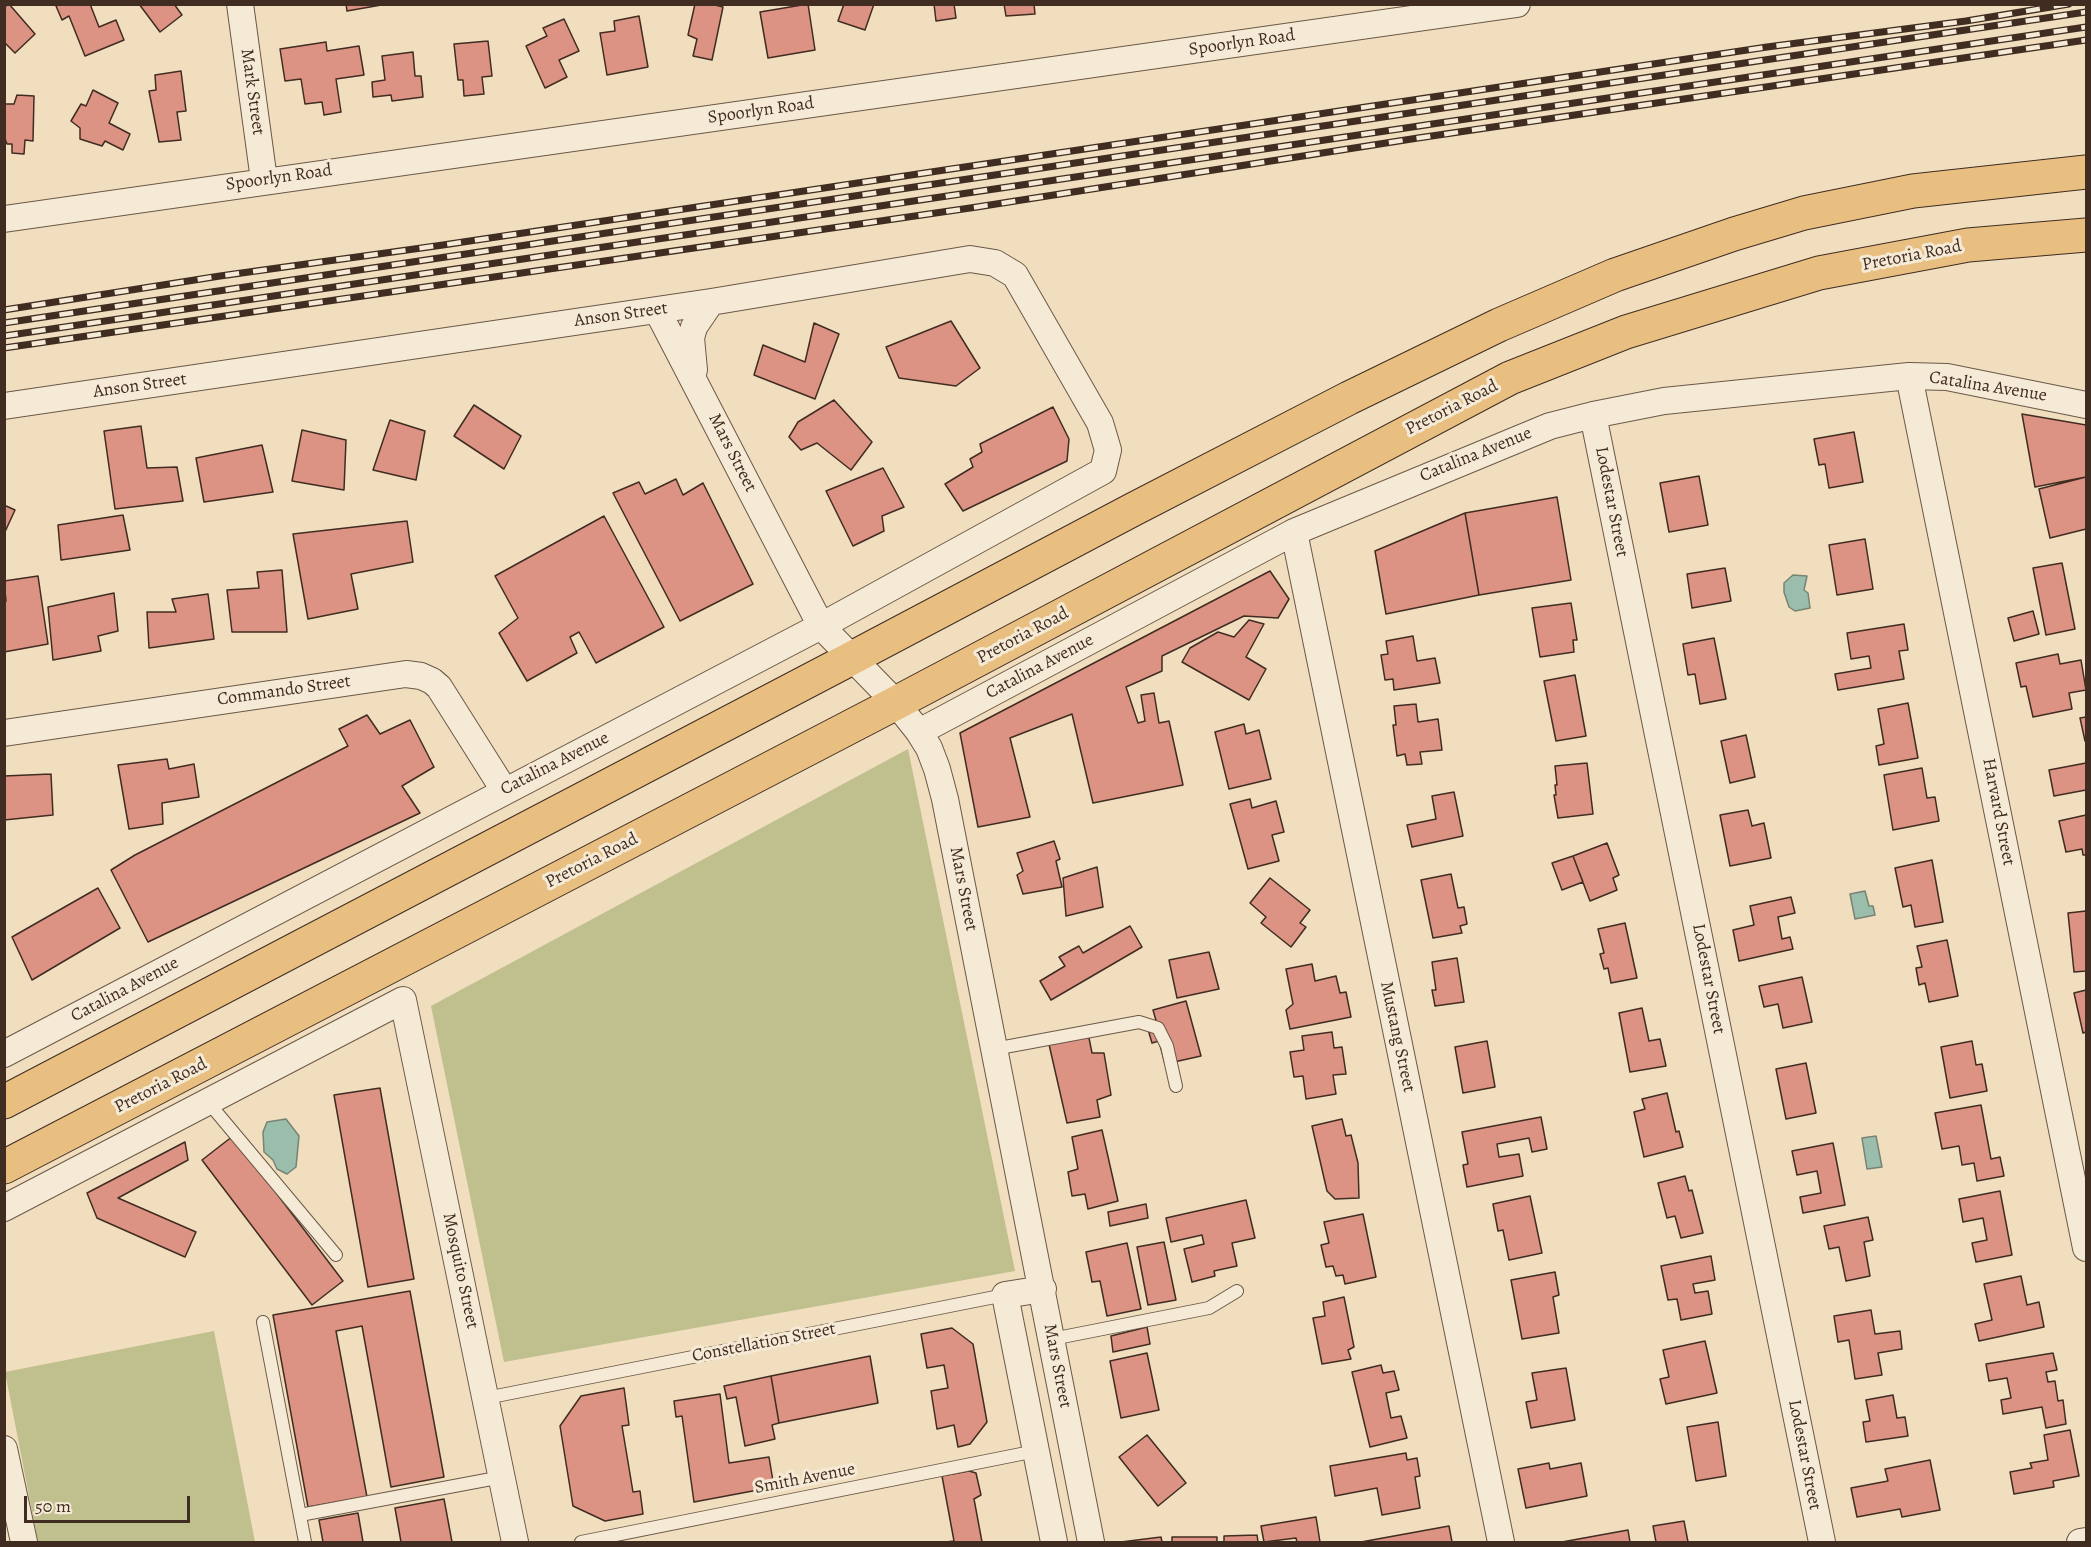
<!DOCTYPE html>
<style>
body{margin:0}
#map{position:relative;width:2091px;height:1547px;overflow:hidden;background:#f0debf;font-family:Alegreya,serif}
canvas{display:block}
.frame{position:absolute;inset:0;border:6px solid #402c21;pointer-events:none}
.scale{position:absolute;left:24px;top:1496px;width:166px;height:27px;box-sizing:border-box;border:3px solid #402c21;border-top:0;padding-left:8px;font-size:18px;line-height:21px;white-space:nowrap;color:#402c21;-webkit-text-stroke:4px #f5ead5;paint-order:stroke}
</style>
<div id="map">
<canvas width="2091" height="1547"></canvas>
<div class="frame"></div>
<div class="scale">50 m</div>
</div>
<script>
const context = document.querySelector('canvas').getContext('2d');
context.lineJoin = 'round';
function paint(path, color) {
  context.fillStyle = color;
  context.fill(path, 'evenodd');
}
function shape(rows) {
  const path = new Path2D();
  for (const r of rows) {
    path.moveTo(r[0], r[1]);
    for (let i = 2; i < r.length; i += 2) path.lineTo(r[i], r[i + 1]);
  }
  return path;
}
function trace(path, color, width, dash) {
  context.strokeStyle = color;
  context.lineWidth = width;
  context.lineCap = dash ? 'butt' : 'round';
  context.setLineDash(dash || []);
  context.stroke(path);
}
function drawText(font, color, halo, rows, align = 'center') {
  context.font = font + ' Alegreya,serif';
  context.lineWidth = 6;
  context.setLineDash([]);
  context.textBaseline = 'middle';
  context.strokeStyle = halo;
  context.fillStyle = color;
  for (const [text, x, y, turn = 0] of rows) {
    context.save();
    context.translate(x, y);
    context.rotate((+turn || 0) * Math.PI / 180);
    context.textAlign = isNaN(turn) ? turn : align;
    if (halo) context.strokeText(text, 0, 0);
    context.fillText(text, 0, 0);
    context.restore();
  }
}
const green = shape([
 [908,749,1015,1271,504,1362,431,1006],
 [214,1331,255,1542,38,1542,5,1372]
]);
const water = shape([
 [1793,575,1807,576,1804,590,1808,593,1810,608,1795,611,1789,607,1784,592,1784,583,1793,575],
 [1865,891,1869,906,1873,906,1875,915,1855,919,1850,894,1865,891],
 [286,1119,299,1136,296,1167,287,1174,277,1169,273,1160,264,1152,263,1132,267,1122,286,1119],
 [1876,1136,1882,1167,1867,1169,1862,1138,1876,1136]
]);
const building = shape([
 [9,4,35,34,15,53,4,42,4,7,9,4],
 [60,4,90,4,99,27,116,20,124,40,85,56,69,16,62,20,56,6,60,4],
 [139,4,174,4,182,15,160,32,139,4],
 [346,4,387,4,347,11,346,4],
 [695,4,711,4,723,7,712,60,693,56,697,39,688,35,695,4],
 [808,4,815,50,768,58,760,12,808,4],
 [844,4,874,4,865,30,838,21,844,4],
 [934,4,954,4,956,18,936,21,934,4],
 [1004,4,1034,4,1035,14,1006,16,1004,4],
 [639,16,648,67,607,75,600,33,615,31,614,21,639,16],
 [564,19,579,51,559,60,567,77,545,88,526,46,547,36,543,28,564,19],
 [488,41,492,76,482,77,484,94,464,96,463,80,458,80,454,44,488,41],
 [326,42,327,51,359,46,364,75,336,79,341,112,324,115,322,102,305,104,301,79,285,81,280,49,326,42],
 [413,52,415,76,421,76,423,97,392,101,391,95,373,97,372,82,385,80,382,56,413,52],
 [181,71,186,111,177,112,181,140,159,142,149,91,156,90,155,75,181,71],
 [93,90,118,103,109,123,130,134,123,150,105,141,102,146,80,139,80,128,71,121,81,104,86,106,93,90],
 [17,95,34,96,33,141,25,140,24,154,12,153,12,144,7,144,4,136,4,104,14,104,17,95],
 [951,321,980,368,956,386,899,378,886,347,951,321],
 [814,323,839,334,815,399,754,375,763,345,805,362,814,323],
 [834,400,872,442,851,470,817,443,801,450,789,437,798,422,834,400],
 [474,405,521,436,504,469,454,436,474,405],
 [1053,407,1069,439,1067,461,963,511,945,484,973,467,970,459,982,452,980,444,1053,407],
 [2022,414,2086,425,2086,477,2035,487,2022,414],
 [390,420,425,431,416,480,373,470,390,420],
 [141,426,147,468,177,467,183,501,115,509,104,431,141,426],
 [302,430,346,440,344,490,292,481,302,430],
 [1854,432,1863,482,1829,488,1825,464,1819,465,1814,439,1854,432],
 [262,445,273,492,204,502,196,458,262,445],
 [883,468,904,507,882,516,884,531,853,546,826,491,883,468],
 [1699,476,1708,525,1669,532,1660,483,1699,476],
 [2086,477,2086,529,2050,538,2039,489,2086,477],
 [676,479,683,495,703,483,753,584,680,621,613,493,639,482,645,494,676,479],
 [1557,497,1571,580,1479,595,1465,513,1557,497],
 [4,505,15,510,4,534,4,505],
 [1465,513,1479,595,1386,614,1375,551,1465,513],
 [123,515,130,550,61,560,58,525,123,515],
 [604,516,664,627,596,663,579,632,570,637,577,653,527,681,499,633,518,618,495,576,604,516],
 [407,521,413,562,351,574,358,609,308,619,293,534,407,521],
 [1865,539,1873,589,1837,595,1829,545,1865,539],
 [2062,563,2075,629,2046,635,2033,568,2062,563],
 [1725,568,1731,601,1692,608,1687,574,1725,568],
 [282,570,287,632,232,632,227,590,259,588,257,572,282,570],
 [1270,571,1289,599,1278,618,1244,616,1162,656,1162,671,1126,687,1138,723,1145,721,1141,695,1154,693,1159,723,1169,721,1183,785,1093,803,1072,714,1010,738,1030,817,978,827,960,733,1270,571],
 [38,576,48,644,4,652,4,601,6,601,4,581,38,576],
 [114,593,118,631,98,636,101,651,53,660,48,607,114,593],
 [208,594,214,639,149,648,147,612,176,612,172,599,208,594],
 [1571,603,1577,640,1573,640,1574,652,1540,657,1532,608,1571,603],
 [2033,611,2039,634,2014,641,2008,618,2033,611],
 [1249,620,1264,624,1246,657,1266,669,1249,700,1182,662,1190,648,1218,632,1234,637,1249,620],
 [1904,624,1908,650,1899,651,1904,679,1838,690,1835,674,1871,668,1869,656,1851,659,1847,633,1904,624],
 [1413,636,1417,661,1435,658,1440,683,1394,690,1393,679,1385,680,1381,655,1388,654,1386,641,1413,636],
 [1714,638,1726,699,1700,704,1695,674,1688,675,1683,644,1714,638],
 [2058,654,2060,664,2081,660,2086,690,2069,693,2072,709,2033,717,2026,686,2021,687,2016,663,2058,654],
 [1575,675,1586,736,1556,741,1544,681,1575,675],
 [1908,703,1918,758,1879,765,1876,746,1884,744,1878,709,1908,703],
 [1416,704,1418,722,1438,719,1442,750,1420,752,1422,764,1407,765,1405,754,1397,756,1393,725,1396,725,1394,706,1416,704],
 [367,715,380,734,410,720,434,767,402,786,420,813,148,942,111,870,135,855,348,746,339,729,367,715],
 [2086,717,2086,741,2085,741,2080,718,2086,717],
 [1244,724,1246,734,1259,730,1271,779,1229,789,1215,732,1244,724],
 [1746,735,1755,777,1730,783,1721,741,1746,735],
 [167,759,169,769,194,764,199,797,162,803,163,824,129,829,118,765,167,759],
 [1587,763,1593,814,1558,818,1554,795,1556,795,1555,785,1557,785,1555,766,1587,763],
 [2086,763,2086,790,2054,796,2049,770,2086,763],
 [1922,768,1927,798,1935,797,1939,821,1893,830,1884,775,1922,768],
 [51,774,53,815,4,820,4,776,51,774],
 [1454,792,1463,836,1412,847,1407,825,1436,819,1432,796,1454,792],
 [1250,799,1252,808,1276,801,1284,832,1272,835,1279,861,1248,869,1230,804,1250,799],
 [1748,810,1752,826,1764,823,1771,858,1730,866,1720,815,1748,810],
 [2086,815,2086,855,2083,855,2082,849,2066,852,2059,821,2086,815],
 [1054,841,1060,859,1056,861,1062,887,1023,894,1017,875,1023,871,1017,853,1054,841],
 [1607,843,1619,875,1613,878,1617,890,1590,901,1573,856,1607,843],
 [1573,856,1583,882,1562,890,1552,863,1573,856],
 [1932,860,1943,922,1915,927,1911,905,1903,907,1895,868,1932,860],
 [1097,867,1103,907,1066,916,1063,878,1097,867],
 [1451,874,1458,908,1464,907,1467,924,1460,926,1462,933,1433,938,1421,880,1451,874],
 [1270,878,1310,910,1300,923,1306,927,1291,947,1261,923,1266,917,1250,903,1270,878],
 [98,888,120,928,32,980,12,937,98,888],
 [1791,897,1795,913,1778,917,1782,939,1790,937,1793,949,1739,961,1733,930,1754,925,1750,906,1791,897],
 [2086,911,2086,971,2074,972,2068,913,2086,911],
 [1625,923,1637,978,1611,983,1608,968,1604,969,1600,954,1604,953,1598,929,1625,923],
 [1130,926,1142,947,1051,1000,1040,981,1065,966,1059,957,1079,946,1083,953,1130,926],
 [1947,940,1958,996,1929,1002,1925,983,1919,985,1916,968,1922,967,1917,946,1947,940],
 [1209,952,1219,989,1177,998,1169,960,1209,952],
 [1457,958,1464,1002,1435,1006,1432,990,1436,990,1432,962,1457,958],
 [1312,964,1315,981,1336,976,1340,993,1346,992,1351,1017,1290,1029,1286,1010,1293,1004,1286,969,1312,964],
 [1802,977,1812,1022,1783,1028,1778,1004,1764,1007,1759,986,1802,977],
 [2086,990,2086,1032,2083,1033,2074,993,2086,990],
 [1186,1001,1201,1056,1165,1064,1159,1041,1152,1043,1147,1026,1157,1024,1153,1010,1186,1001],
 [1642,1008,1649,1041,1660,1039,1666,1066,1630,1072,1619,1013,1642,1008],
 [1332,1032,1334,1048,1342,1047,1346,1074,1333,1075,1336,1094,1306,1099,1303,1076,1294,1077,1290,1052,1304,1050,1302,1036,1332,1032],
 [1088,1033,1092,1053,1104,1053,1111,1095,1097,1100,1100,1117,1067,1123,1048,1040,1088,1033],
 [1487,1041,1495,1087,1463,1093,1455,1047,1487,1041],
 [1972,1041,1976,1065,1982,1064,1987,1091,1950,1098,1941,1047,1972,1041],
 [1806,1063,1816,1113,1786,1119,1776,1069,1806,1063],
 [380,1088,414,1279,368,1287,334,1095,380,1088],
 [1667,1093,1676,1132,1679,1131,1683,1147,1644,1157,1634,1112,1645,1109,1642,1099,1667,1093],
 [1981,1105,1991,1159,2000,1157,2004,1176,1977,1181,1974,1163,1962,1165,1959,1146,1942,1149,1935,1113,1981,1105],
 [1541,1117,1547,1149,1532,1152,1529,1138,1497,1144,1499,1157,1519,1154,1523,1176,1467,1187,1463,1165,1468,1164,1462,1132,1541,1117],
 [1342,1119,1346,1136,1351,1135,1358,1163,1359,1198,1335,1199,1327,1191,1312,1126,1342,1119],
 [1102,1130,1118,1201,1088,1209,1085,1194,1072,1196,1068,1172,1078,1169,1072,1137,1102,1130],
 [233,1136,343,1281,312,1305,202,1160,233,1136],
 [185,1142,188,1160,118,1198,196,1232,185,1257,97,1218,87,1193,185,1142],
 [1833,1143,1845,1205,1803,1213,1800,1197,1821,1193,1817,1171,1797,1175,1792,1151,1833,1143],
 [1685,1176,1689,1191,1692,1190,1703,1233,1681,1238,1675,1216,1667,1218,1658,1183,1685,1176],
 [2000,1191,2012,1255,1976,1262,1972,1243,1987,1240,1983,1218,1963,1222,1959,1199,2000,1191],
 [1530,1196,1542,1253,1509,1260,1503,1230,1498,1231,1493,1204,1530,1196],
 [1246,1200,1255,1238,1232,1243,1237,1266,1214,1271,1215,1276,1192,1282,1184,1249,1204,1244,1202,1235,1171,1242,1166,1218,1246,1200],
 [1146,1204,1148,1218,1110,1226,1108,1212,1146,1204],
 [1363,1214,1376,1277,1345,1284,1343,1275,1336,1276,1333,1266,1326,1267,1321,1245,1329,1243,1324,1222,1363,1214],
 [1868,1217,1873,1240,1864,1242,1870,1276,1846,1281,1839,1247,1829,1249,1824,1226,1868,1217],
 [1164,1242,1176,1300,1148,1305,1137,1247,1164,1242],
 [1127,1243,1141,1309,1107,1316,1100,1281,1092,1282,1086,1252,1127,1243],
 [1711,1256,1715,1280,1693,1284,1695,1293,1708,1291,1712,1314,1681,1320,1677,1299,1668,1300,1661,1266,1711,1256],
 [1555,1272,1559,1295,1553,1297,1559,1333,1522,1339,1511,1280,1555,1272],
 [2021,1276,2027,1305,2039,1302,2044,1327,1979,1341,1975,1324,1992,1320,1984,1284,2021,1276],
 [410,1291,444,1477,391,1487,362,1326,336,1331,367,1497,308,1507,273,1315,410,1291],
 [1344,1297,1354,1347,1348,1350,1351,1359,1322,1364,1313,1318,1325,1316,1323,1302,1344,1297],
 [1871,1310,1875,1334,1900,1331,1902,1349,1878,1353,1882,1375,1855,1379,1849,1340,1838,1342,1834,1316,1871,1310],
 [1147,1327,1150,1344,1113,1352,1111,1336,1147,1327],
 [952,1328,973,1344,987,1422,970,1444,958,1447,954,1425,937,1429,931,1391,948,1388,944,1365,927,1368,921,1334,952,1328],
 [1705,1341,1717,1393,1666,1404,1660,1379,1669,1377,1663,1350,1705,1341],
 [1147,1353,1159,1410,1121,1418,1110,1361,1147,1353],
 [2053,1353,2057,1370,2046,1372,2048,1382,2055,1381,2058,1401,2063,1400,2066,1424,2046,1428,2042,1407,2003,1414,2001,1400,2011,1398,2007,1378,1989,1381,1986,1364,2053,1353],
 [870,1356,878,1403,779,1423,771,1376,870,1356],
 [1381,1365,1383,1373,1394,1371,1399,1390,1386,1393,1391,1418,1401,1416,1407,1438,1370,1447,1352,1372,1381,1365],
 [1566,1368,1575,1420,1531,1428,1526,1402,1537,1400,1532,1373,1566,1368],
 [771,1376,779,1423,772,1425,775,1439,745,1446,736,1397,727,1399,724,1386,771,1376],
 [624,1388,629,1425,622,1426,633,1492,640,1491,643,1514,605,1521,573,1506,560,1426,581,1396,624,1388],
 [720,1394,729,1463,769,1457,774,1487,694,1502,682,1416,676,1417,674,1401,720,1394],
 [1893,1395,1897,1418,1905,1417,1908,1436,1866,1442,1863,1422,1870,1421,1866,1400,1893,1395],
 [1718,1422,1726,1476,1696,1481,1687,1427,1718,1422],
 [2070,1430,2079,1476,2053,1481,2054,1487,2014,1494,2010,1472,2032,1468,2030,1463,2048,1460,2044,1435,2070,1430],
 [1147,1435,1186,1483,1158,1506,1119,1457,1147,1435],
 [1406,1453,1407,1460,1417,1458,1420,1476,1415,1477,1420,1508,1382,1515,1377,1488,1335,1496,1330,1466,1406,1453],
 [1930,1460,1940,1510,1902,1517,1900,1509,1857,1517,1851,1488,1888,1481,1885,1469,1930,1460],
 [1549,1463,1550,1469,1581,1463,1587,1496,1526,1508,1518,1469,1549,1463],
 [969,1471,976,1473,981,1495,974,1499,982,1542,946,1542,954,1541,942,1476,969,1471],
 [444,1499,452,1542,401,1542,395,1508,444,1499],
 [358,1513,363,1542,323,1542,319,1520,358,1513],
 [1316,1517,1320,1542,1297,1542,1296,1538,1264,1542,1261,1526,1316,1517],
 [1684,1521,1688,1542,1656,1542,1653,1526,1684,1521],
 [1449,1526,1452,1542,1361,1542,1449,1526],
 [1628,1530,1630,1542,1562,1542,1628,1530],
 [1257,1535,1258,1542,1224,1542,1224,1536,1257,1535],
 [1161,1537,1162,1542,1121,1542,1161,1537],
 [1172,1537,1217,1537,1217,1542,1172,1542,1172,1537]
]);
const lane = shape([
 [994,1049,1139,1022,1158,1028,1167,1046,1176,1086],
 [208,1102,336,1255],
 [263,1322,305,1542],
 [1052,1339,1209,1308,1237,1291],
 [486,1398,1005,1295],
 [300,1515,502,1477],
 [581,1542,1036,1451]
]);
const street = shape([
 [240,4,264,180],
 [4,219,1517,4],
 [657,310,821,626,896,703,919,732,929,748,937,769,945,799,1091,1542],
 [694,370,691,338,694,327,711,302],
 [1909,376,2086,1248],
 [4,406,711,302,970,259,995,263,1015,275,1100,423,1108,450,1103,471,821,626,4,1054],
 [1593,415,1822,1542],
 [1294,532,1501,1542],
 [919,732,1294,532,1550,426,1593,415,1664,401,1909,376,1947,377,2086,405],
 [4,733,406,674,421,676,432,681,439,687,504,790],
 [4,1208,403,1000,515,1542],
 [1043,1289,1005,1295,1054,1542],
 [4,1449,24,1542],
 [2080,1542,2086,1541]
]);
const primary = shape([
 [4,1102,852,658,1134,509,1349,398,1499,325,1615,275,1734,234,1804,213,1913,191,2086,172],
 [4,1167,896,703,1510,378,1626,332,1819,273,1968,245,2086,235]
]);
const rail = shape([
 [4,310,220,276,443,245,1767,47,1966,21,2069,4],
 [4,323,2086,12],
 [4,336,2086,27],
 [4,348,977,207,1418,138,2086,40]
]);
const streetNames = [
 ["Spoorlyn Road",1242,43,-8],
 ["Mark Street",252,92,82],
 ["Spoorlyn Road",761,111,-8],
 ["Spoorlyn Road",279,178,-8],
 ["Pretoria Road",1912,256,-11],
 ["Anson Street",621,315,-8],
 ["Anson Street",140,386,-8],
 ["Catalina Avenue",1988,387,9],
 ["Pretoria Road",1452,408,-27],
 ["Mars Street",732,453,63],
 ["Catalina Avenue",1476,455,-22],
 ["Lodestar Street",1611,502,79],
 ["Pretoria Road",1023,636,-28],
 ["Catalina Avenue",1040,667,-28],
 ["Commando Street",284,691,-8],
 ["Catalina Avenue",555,764,-27],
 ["Harvard Street",1998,812,79],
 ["Pretoria Road",592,861,-27],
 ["Mars Street",963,889,79],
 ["Lodestar Street",1708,979,79],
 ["Catalina Avenue",125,990,-28],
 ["Mustang Street",1397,1037,78],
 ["Pretoria Road",161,1086,-27],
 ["Mosquito Street",460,1271,78],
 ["Constellation Street",764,1343,-11],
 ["Mars Street",1057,1366,79],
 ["Lodestar Street",1804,1455,79],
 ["Smith Avenue",805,1479,-11]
];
paint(green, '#c0bf8e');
paint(water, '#9bbdac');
trace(water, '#778374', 1.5);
paint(building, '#dd9384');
trace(building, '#402c21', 1.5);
trace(lane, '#6c5848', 14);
trace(street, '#6c5848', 28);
trace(primary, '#402c21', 35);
trace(lane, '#f5ead5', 12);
trace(street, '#f5ead5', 26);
trace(primary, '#e8bf80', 33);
trace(rail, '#402c21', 7);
trace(rail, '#f5ead5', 4.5, [14]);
drawText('18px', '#402c21', '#f5ead5', streetNames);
</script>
